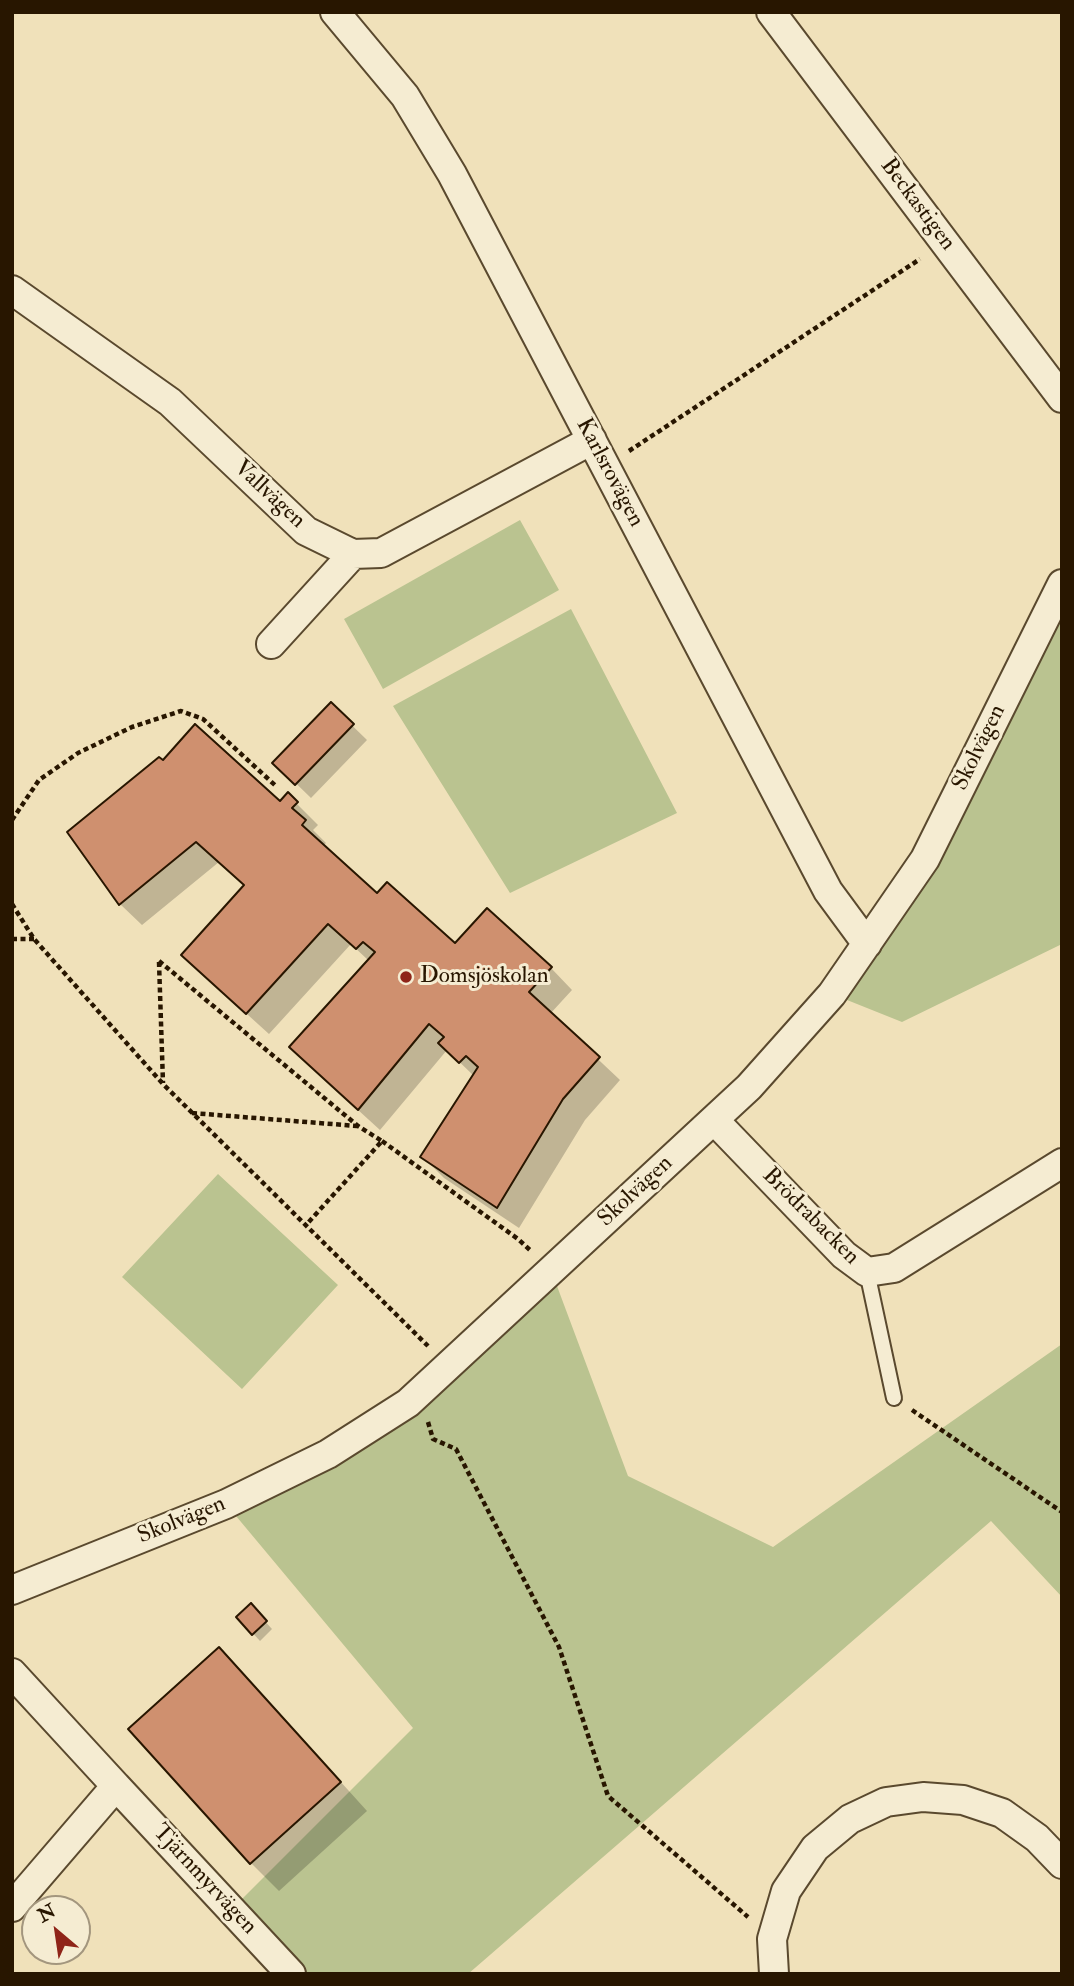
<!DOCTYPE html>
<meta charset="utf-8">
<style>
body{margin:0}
#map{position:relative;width:1074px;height:1986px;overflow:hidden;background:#f0e1ba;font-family:"IM FELL Double Pica",serif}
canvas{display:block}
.frame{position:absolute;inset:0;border:14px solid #281600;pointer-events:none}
.north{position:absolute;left:21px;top:1895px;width:70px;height:70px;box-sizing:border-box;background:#f5ecd2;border:2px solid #a3967e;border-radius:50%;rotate:331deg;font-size:19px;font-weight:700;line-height:28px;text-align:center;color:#281600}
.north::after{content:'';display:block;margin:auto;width:24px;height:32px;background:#8f2418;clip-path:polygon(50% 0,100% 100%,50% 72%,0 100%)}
</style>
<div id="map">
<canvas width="1074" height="1986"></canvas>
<div class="frame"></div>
<div class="north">N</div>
</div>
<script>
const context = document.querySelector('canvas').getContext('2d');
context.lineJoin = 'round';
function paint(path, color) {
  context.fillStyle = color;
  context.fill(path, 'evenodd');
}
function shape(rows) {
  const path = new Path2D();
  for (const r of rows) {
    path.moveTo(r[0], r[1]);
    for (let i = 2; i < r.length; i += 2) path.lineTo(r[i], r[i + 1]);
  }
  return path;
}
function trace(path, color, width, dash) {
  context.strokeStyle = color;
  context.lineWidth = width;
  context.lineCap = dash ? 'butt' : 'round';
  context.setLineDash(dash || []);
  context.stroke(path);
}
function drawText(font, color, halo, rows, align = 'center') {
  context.font = font + ' "IM FELL Double Pica",serif';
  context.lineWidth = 6;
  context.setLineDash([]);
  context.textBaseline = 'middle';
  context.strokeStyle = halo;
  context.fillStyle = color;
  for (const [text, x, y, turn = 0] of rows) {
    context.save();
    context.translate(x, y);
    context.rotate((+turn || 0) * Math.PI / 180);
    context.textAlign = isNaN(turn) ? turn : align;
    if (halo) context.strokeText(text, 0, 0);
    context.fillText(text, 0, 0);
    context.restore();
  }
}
const green = shape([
 [520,520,559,590,383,689,344,619],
 [571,609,677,813,510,893,393,706],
 [1048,611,1062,619,1062,944,902,1022,832,994,867,944],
 [218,1174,338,1285,242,1389,122,1277],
 [551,1270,628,1476,773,1547,1062,1344,1062,1597,991,1521,468,1974,291,1974,231,1910,413,1728,226,1504,328,1454]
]);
const shadow = shape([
 [331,705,367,740,311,798,275,763],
 [288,795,318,825,313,830,326,843,323,846,377,895,455,946,551,968,572,990,550,1014,620,1080,585,1120,519,1228,444,1178,422,1156,474,1076,447,1050,380,1130,312,1068,369,961,351,944,269,1034,205,976,245,886,219,862,142,925,120,904,69,832,280,803],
 [251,1606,272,1629,260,1641,238,1617],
 [246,1677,367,1811,279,1891,251,1863]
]);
const building = shape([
 [331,702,354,724,295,785,272,763,331,702],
 [195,724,280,801,288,792,298,802,292,808,306,820,302,825,377,893,387,882,455,943,487,908,552,967,529,992,600,1057,563,1099,497,1208,420,1157,478,1067,466,1056,459,1063,438,1043,444,1037,429,1024,358,1110,289,1047,375,952,363,942,356,949,328,924,246,1014,181,955,244,885,196,842,119,905,67,832,159,757,163,760,195,724],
 [251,1603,267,1621,252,1635,236,1617,251,1603],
 [219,1647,341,1782,250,1864,128,1729,219,1647]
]);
const path = shape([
 [629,451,920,259],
 [12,820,39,780,78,753,132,727,181,711,203,719,277,787],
 [12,904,34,939,163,1084,428,1346],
 [12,939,34,939],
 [159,961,358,1126,382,1141,306,1225],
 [159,962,163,1083],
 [192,1113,357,1126],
 [382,1141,518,1239,531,1251],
 [912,1410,1062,1512],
 [428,1422,433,1439,456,1449,559,1647,608,1796,748,1917]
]);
const lane = shape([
 [867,1272,894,1398]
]);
const street = shape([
 [335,12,405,96,452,174,828,891,867,944],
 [771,12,1062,398],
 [12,290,170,402,306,531,353,554,381,553,592,440],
 [271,644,353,554],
 [714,1120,844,1255,867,1272,894,1268,1062,1163],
 [12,1590,226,1504,328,1454,408,1403,749,1087,832,994,925,859,1062,584],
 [12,1673,116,1786,12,1907],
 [116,1786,291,1974],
 [774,1974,772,1939,786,1891,815,1848,850,1819,886,1802,923,1797,963,1800,1002,1813,1037,1838,1062,1864]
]);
const markers = [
 [406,977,7,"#8f2418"]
];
const streetNames = [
 ["Beckastigen",917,205,53],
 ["Karlsrovägen",609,473,62],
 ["Vallvägen",269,495,43],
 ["Skolvägen",980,748,-64],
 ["Skolvägen",636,1192,-43],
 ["Brödrabacken",810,1217,45],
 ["Skolvägen",182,1521,-22],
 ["Tjärnmyrvägen",204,1880,47]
];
const poiNames = [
 ["Domsjöskolan",420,977]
];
paint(green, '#bac390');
paint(shadow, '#0003');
paint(building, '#cf906f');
trace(building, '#281600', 2);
trace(lane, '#5a492e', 18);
trace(street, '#5a492e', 32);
trace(path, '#281600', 4.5, [5, 3.5]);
trace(lane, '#f5ecd2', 14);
trace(street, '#f5ecd2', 28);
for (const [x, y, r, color] of markers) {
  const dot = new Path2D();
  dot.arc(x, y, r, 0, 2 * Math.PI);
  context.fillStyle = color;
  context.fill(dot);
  trace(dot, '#f5ecd2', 2.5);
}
drawText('23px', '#281600', '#f5ecd2', streetNames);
drawText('23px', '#281600', '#f5ecd2', poiNames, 'left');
</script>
